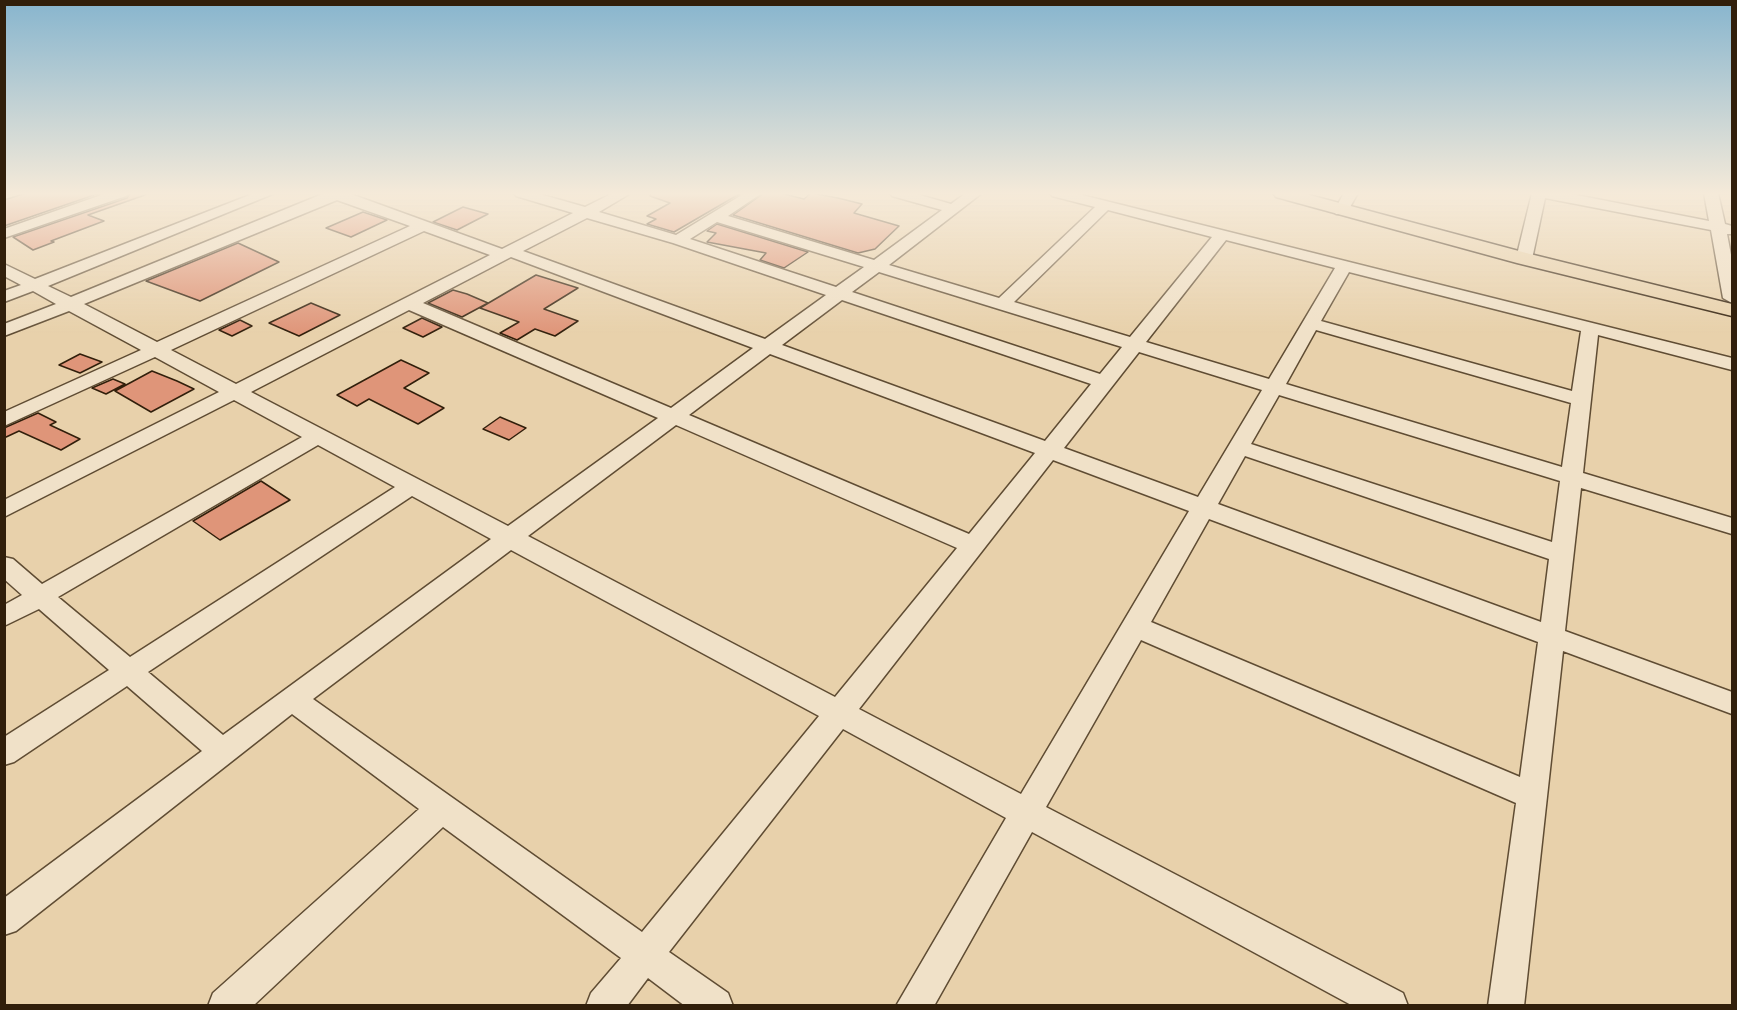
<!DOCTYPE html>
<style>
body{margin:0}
#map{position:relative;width:1737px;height:1010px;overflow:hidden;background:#e8d1ab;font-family:"Old Standard TT",serif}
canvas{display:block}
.frame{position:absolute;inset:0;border:6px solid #311f0b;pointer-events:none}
</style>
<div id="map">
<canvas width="1737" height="1010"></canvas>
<div class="frame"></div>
</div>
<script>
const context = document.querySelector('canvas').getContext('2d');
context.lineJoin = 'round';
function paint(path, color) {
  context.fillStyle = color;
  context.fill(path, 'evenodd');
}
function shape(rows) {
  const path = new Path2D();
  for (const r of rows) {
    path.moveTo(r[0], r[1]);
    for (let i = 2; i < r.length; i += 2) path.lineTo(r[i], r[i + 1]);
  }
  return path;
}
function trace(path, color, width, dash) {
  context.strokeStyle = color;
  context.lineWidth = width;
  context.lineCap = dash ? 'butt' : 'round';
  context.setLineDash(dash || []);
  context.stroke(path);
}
const building = shape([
 [26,193,100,193,4,226,4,200,26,193],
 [130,193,145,193,145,195,88,215,104,221,51,241,54,242,33,250,13,237,127,198,130,193],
 [651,193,741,193,674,232,647,224,656,219,647,216,670,203,650,196,651,193],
 [764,193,780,193,804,199,811,193,838,198,862,204,854,213,899,226,875,249,858,253,733,215,764,193],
 [463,207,488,214,457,230,433,222,463,207],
 [363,212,387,220,351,237,326,228,363,212],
 [717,224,808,252,784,268,760,260,766,253,707,242,716,233,707,231,717,224],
 [238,243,279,262,200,301,146,281,238,243],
 [536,275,578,288,544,309,578,321,555,336,535,329,517,340,500,333,519,322,480,308,536,275],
 [453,290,467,294,488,303,462,317,428,303,453,290],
 [311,303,340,315,299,336,269,323,311,303],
 [422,318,442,327,423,337,403,328,422,318],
 [240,320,252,326,232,336,219,330,240,320],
 [80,354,102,362,80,373,59,365,80,354],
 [401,360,429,373,404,388,444,408,418,424,369,399,357,406,337,395,401,360],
 [152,371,177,381,194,389,151,412,115,391,152,371],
 [113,379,125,384,106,394,92,388,113,379],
 [38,413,56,422,50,425,80,439,61,450,19,431,4,438,4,428,38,413],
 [500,417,526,428,509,440,483,429,500,417],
 [261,481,290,500,220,540,193,521,261,481]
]);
const minor = shape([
 [107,193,128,193,126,196,4,238,4,229,107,193],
 [255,193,275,193,48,286,71,297,325,193,348,193,502,249,573,213,516,196,514,193,536,193,585,207,613,193,631,193,599,212,676,235,745,193,762,193,728,216,874,260,942,210,892,196,890,193,913,193,951,204,966,193,982,193,889,265,999,298,1095,207,1052,196,1050,193,1074,193,1732,358,1732,370,1598,335,1583,473,1732,518,1732,534,1581,488,1565,631,1732,692,1732,714,1563,651,1524,1006,1488,1006,1516,803,1141,640,1046,807,1403,993,1408,1006,1353,1006,1032,832,934,1006,896,1006,1006,818,843,729,669,952,728,993,733,1006,685,1006,648,978,627,1006,586,1006,591,993,621,958,443,827,253,1006,208,1006,213,993,419,809,292,714,16,931,4,935,4,898,202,751,127,686,14,762,4,765,4,737,109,670,39,609,4,626,4,605,22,595,4,579,4,557,13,559,42,584,302,437,234,400,4,517,4,500,219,392,155,357,4,426,4,412,141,350,69,311,4,336,4,324,56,304,33,291,4,302,4,291,21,285,4,276,4,264,35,279,255,193],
 [337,200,410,226,157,342,84,304,337,200],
 [1108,210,1212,237,1130,337,1014,302,1108,210],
 [587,218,673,243,826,295,765,339,523,251,587,218],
 [717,222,864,267,836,287,690,239,717,222],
 [424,231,490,255,236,384,171,350,424,231],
 [1226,240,1335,268,1269,379,1146,342,1226,240],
 [511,257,753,348,671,408,423,303,511,257],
 [879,272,1122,347,1100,374,852,292,879,272],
 [1349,272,1581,331,1572,391,1321,321,1349,272],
 [842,300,1091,384,1045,441,782,345,842,300],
 [409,310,658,418,508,526,251,392,409,310],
 [1316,330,1571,403,1562,467,1286,384,1316,330],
 [1139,352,1262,390,1198,497,1064,448,1139,352],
 [770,354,1035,453,969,534,689,415,770,354],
 [1279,395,1560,481,1552,542,1251,444,1279,395],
 [676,425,957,548,835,697,528,536,676,425],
 [318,445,395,487,130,657,58,597,318,445],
 [1245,456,1549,559,1541,622,1218,504,1245,456],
 [1053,460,1189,511,1021,794,859,709,1053,460],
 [412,496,491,539,223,735,148,672,412,496],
 [1209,519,1538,642,1520,777,1151,622,1209,519],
 [511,550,819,716,642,932,313,699,511,550],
 [1344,193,1358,193,1346,214,1336,214,1334,211,1344,193],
 [1532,193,1566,193,1709,221,1704,193,1718,193,1725,224,1732,226,1732,234,1727,234,1732,260,1732,303,1723,298,1711,230,1545,198,1532,259,1524,264,1518,262,1516,259,1532,193]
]);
const major = shape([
 [1273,193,1302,193,1530,254,1732,304,1732,316,1517,263,1276,197,1273,193]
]);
paint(building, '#df9579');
trace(building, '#311f0b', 1.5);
trace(minor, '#5f4c33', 3);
trace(major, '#311f0b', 3);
paint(minor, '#f0e1c8');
paint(major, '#e8d1ab');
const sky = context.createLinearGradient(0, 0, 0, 334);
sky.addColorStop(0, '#87b5ce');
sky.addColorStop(0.58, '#f5ead9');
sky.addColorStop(1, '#f5ead900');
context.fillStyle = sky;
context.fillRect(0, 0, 1737, 334);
</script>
